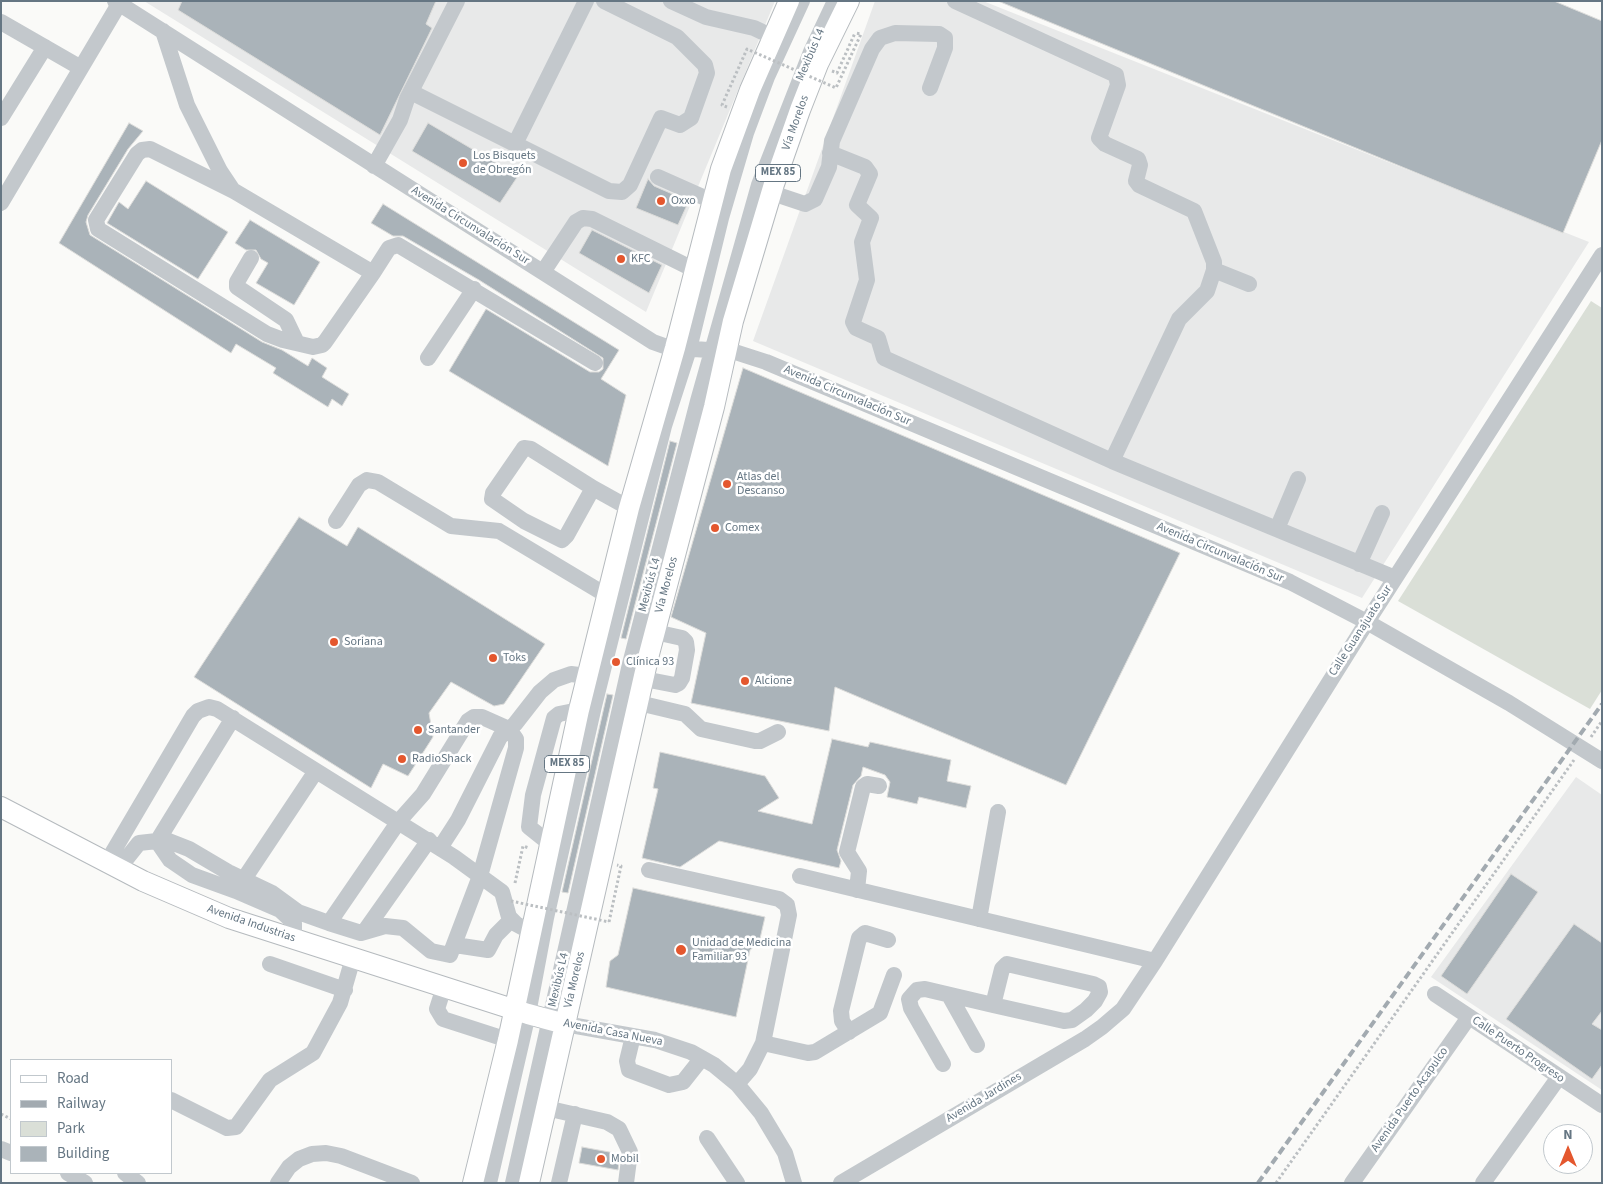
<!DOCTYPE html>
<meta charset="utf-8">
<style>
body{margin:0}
#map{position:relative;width:1603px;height:1184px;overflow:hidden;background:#fafaf8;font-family:"Source Sans 3",sans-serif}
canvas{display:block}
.frame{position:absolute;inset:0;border:2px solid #657683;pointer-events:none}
.legend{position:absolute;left:10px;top:1059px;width:162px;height:115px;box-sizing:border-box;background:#fff;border:1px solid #c1c8cd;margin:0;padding:6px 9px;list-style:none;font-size:15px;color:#657683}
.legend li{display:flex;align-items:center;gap:10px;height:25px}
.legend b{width:25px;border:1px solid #c1c8cd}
.north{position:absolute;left:1543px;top:1124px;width:50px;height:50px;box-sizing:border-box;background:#fff;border:1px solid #c1c8cd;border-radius:50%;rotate:0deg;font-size:14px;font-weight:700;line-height:20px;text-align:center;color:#657683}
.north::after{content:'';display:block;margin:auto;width:18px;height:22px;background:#e4572e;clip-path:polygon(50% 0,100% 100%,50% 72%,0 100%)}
</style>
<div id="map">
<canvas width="1603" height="1184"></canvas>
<div class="frame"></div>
<ul class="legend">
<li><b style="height:6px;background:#fff"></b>Road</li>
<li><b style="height:6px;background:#a2aab0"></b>Railway</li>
<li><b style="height:14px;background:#dadfd7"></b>Park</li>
<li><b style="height:14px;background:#aab3b9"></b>Building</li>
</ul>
<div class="north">N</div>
</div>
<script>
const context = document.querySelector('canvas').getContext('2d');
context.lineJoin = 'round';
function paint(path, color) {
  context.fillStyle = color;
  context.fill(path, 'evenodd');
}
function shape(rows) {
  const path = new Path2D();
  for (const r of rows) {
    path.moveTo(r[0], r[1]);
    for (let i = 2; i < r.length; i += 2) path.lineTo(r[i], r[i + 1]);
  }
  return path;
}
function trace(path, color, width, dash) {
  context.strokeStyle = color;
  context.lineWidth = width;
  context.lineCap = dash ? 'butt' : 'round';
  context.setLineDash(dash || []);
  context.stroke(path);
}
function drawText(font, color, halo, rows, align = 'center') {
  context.font = font + ' "Source Sans 3",sans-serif';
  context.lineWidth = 5;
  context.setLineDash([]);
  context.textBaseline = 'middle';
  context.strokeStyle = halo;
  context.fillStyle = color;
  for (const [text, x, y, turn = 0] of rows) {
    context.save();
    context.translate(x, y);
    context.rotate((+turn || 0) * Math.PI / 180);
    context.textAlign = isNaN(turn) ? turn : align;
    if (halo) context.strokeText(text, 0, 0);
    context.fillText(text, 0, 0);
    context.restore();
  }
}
const built = shape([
 [144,1,775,1,646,312],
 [875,1,983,1,1589,242,1362,598,753,341],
 [1576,777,1602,795,1602,1090,1431,977]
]);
const green = shape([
 [1591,301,1602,308,1602,690,1590,709,1398,601]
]);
const building = shape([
 [182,1,436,1,426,24,432,28,380,135,178,10,182,1],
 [998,1,1554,1,1602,21,1602,140,1563,233,998,1],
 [129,123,143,131,128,149,88,215,86,222,90,235,262,342,282,350,308,366,312,358,327,368,322,377,349,394,342,406,332,399,328,407,273,373,276,368,236,344,231,353,59,243,129,123],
 [428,123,518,176,500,203,412,151,428,123],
 [648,179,654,186,684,199,687,205,678,225,636,208,648,179],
 [146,181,228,232,198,279,107,223,119,202,128,209,146,181],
 [383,204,619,350,601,379,626,395,608,466,449,371,486,309,590,372,599,372,603,369,603,358,479,280,403,236,393,236,371,223,383,204],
 [250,220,320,262,294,305,256,283,268,263,261,259,256,250,246,250,235,243,250,220],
 [592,230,662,265,649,293,579,253,592,230],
 [743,368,1180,553,1066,785,835,687,829,731,691,703,706,633,671,617,743,368],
 [670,441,677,443,626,639,621,638,670,441],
 [299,517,347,546,358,527,545,644,504,704,494,706,451,682,429,713,433,737,408,776,383,764,371,788,194,677,299,517],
 [607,694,613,695,568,893,562,892,607,694],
 [832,739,868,747,870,742,951,760,947,781,971,786,966,808,919,797,917,804,887,797,890,782,885,775,863,767,861,776,853,785,837,850,841,861,839,868,719,841,680,867,642,858,658,789,653,788,660,752,765,776,779,798,758,811,812,824,832,739],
 [1511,874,1538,892,1467,994,1441,976,1511,874],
 [633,888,765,917,759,943,750,950,736,1017,606,987,610,961,618,955,633,888],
 [1574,924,1602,943,1602,1011,1592,1024,1602,1030,1602,1065,1592,1079,1506,1019,1574,924],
 [582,1147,620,1154,618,1170,579,1163,582,1147]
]);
const path = shape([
 [832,71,837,73,855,33],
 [1591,737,1602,721],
 [515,883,523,846,529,848],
 [609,922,621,866,617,865],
 [1,1114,11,1119],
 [1276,1183,1574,760]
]);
const minor = shape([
 [115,1,653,342,667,347,735,352,766,362,1290,582,1367,622,1509,703,1602,761],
 [671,1,706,17,754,28,773,37],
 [955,1,1116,75,1118,85,1099,138,1105,144,1138,159,1140,165,1136,181,1139,185,1194,211,1214,262,1214,270,1207,291,1179,319,1112,461],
 [1,22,81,68,1,203],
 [163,31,187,105,220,171,232,189],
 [81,68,119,4],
 [411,92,609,191,622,192,630,185,661,118,680,125,691,118,707,73,705,65,677,37,604,1],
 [1,118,45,47],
 [515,144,586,1],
 [830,153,865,167,870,174,857,205,871,218,862,242,867,280,853,322,856,328,878,338,884,358,1112,461,1395,578],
 [374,166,400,120,407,99,457,1],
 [658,177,712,201],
 [772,193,805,204,815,199,829,167,832,141,872,49,880,38,895,33,939,34,945,38,945,48,930,88],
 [251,258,237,282,237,287,286,320,297,343],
 [1214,270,1249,284],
 [543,272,576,222,583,218,592,219,695,270],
 [373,273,234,191,150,149,142,150,137,154,96,220,98,229,267,334,283,340,313,347,322,345,325,342,373,273,389,248,398,245,595,363],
 [428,358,474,289],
 [524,448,531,449,593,488,567,535,562,540,524,521,492,499,493,493,524,448],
 [593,488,629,508],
 [336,521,359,485,367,480,378,482,451,526,499,531,606,595],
 [1277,529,1298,479],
 [1359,564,1382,513],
 [644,679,675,685,679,683,682,678,687,650,686,642,682,638,655,632],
 [639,703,685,714,701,729,755,741,760,741,778,732],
 [233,718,158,840,159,844,170,860,192,875,236,891,280,910,294,923,294,940],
 [549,843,529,827,533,795,554,718,559,714,579,710],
 [440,848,458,820,500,737,515,724,540,692,554,680,571,674,587,676],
 [107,862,193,716,198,711,209,707,217,709,454,857,502,892,509,917,516,924,531,932],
 [119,868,139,843,166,840,189,849,228,872,272,893,298,912,329,923,361,933,385,926,403,928,431,951,450,955,480,876,516,748,516,739,509,729,482,717,474,717,468,721,423,794,399,821,329,923],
 [649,870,779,899,787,905,789,915,763,1043,750,1069,737,1084],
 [800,876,1155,961],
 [238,888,316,771],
 [857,890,859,871,847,852,863,787,867,784,879,786],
 [979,919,998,812],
 [364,932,429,840],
 [455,945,488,950,496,935,511,920],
 [270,964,345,990],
 [444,987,437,1009,443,1019,508,1040],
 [1435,994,1602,1105],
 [949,995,977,1045],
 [565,1024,655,1040,691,1052,714,1065,737,1084,761,1113,785,1153,794,1183],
 [849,1032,842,1021,841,1011,859,938,865,933,888,940],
 [633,1036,627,1061,629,1070,669,1085,683,1082,702,1058],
 [763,1043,808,1053,815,1052,880,1013,894,975],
 [943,1064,911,1008,909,999,917,990,925,989,993,1005,1064,1021,1072,1020,1086,1010,1095,1001,1100,992,1099,987,1093,984,1007,964,1002,969,993,1005],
 [171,1100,227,1128,236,1127,270,1080,313,1053,340,1003,353,958],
 [546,1108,607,1122,619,1129,630,1152,626,1183],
 [707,1138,737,1183],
 [1,1149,11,1153],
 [68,1173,85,1183],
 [125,1173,138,1183],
 [278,1183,289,1167,299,1159,312,1154,326,1153,341,1156,412,1183],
 [489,1183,528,1014,546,918,594,706,664,426,689,349,721,218,746,133,767,77,802,1],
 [513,1183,630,664,698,401,759,185,811,52,835,1],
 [559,1183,575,1114],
 [841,1183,1085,1039,1102,1027,1123,1009,1155,961,1367,622,1602,255],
 [1352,1183,1469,1017],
 [1483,1183,1559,1077]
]);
const major = shape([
 [1,807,143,881,229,918,528,1014,565,1024],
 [473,1183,508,1040,579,710,629,508,675,348,721,169,750,90,789,1],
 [529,1183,649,654,714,407,733,321,774,184,800,110,818,64,849,1]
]);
const rail = shape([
 [1258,1183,1602,704]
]);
const pathBridge = shape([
 [727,107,722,105,747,49,836,88,861,34,855,33],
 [511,901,609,922]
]);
const markers = [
 [463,163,5,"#e4572e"],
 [661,201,5,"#e4572e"],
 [621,259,5,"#e4572e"],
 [727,484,5,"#e4572e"],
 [715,528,5,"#e4572e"],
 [334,642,5,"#e4572e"],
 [493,658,5,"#e4572e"],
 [616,662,5,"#e4572e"],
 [745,681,5,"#e4572e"],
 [418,730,5,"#e4572e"],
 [402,759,5,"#e4572e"],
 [681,950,6,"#e4572e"],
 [601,1159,5,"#e4572e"]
];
const shields = [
 [778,173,45],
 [567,764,45]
];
const shieldNames = [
 ["MEX 85",778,173],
 ["MEX 85",567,764]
];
const streetNames = [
 ["Mexibús L4",811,55,-67],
 ["Vía Morelos",796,123,-70],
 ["Avenida Circunvalación Sur",470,226,32],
 ["Avenida Circunvalación Sur",847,396,23],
 ["Avenida Circunvalación Sur",1220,553,23],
 ["Mexibús L4",650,585,-75],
 ["Vía Morelos",667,585,-75],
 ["Calle Guanajuato Sur",1361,631,-57],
 ["Avenida Industrias",251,924,19],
 ["Mexibús L4",559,980,-77],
 ["Vía Morelos",575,980,-77],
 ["Avenida Casa Nueva",613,1033,11],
 ["Calle Puerto Progreso",1518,1050,34],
 ["Avenida Jardines",984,1098,-31],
 ["Avenida Puerto Acapulco",1410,1100,-55]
];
const poiNames = [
 ["Los Bisquets",473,156],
 ["de Obregón",473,170],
 ["Oxxo",671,201],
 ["KFC",631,259],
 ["Atlas del",737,477],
 ["Descanso",737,491],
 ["Comex",725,528],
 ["Soriana",344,642],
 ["Toks",503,658],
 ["Clínica 93",626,662],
 ["Alcione",755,681],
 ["Santander",428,730],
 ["RadioShack",412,759],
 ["Unidad de Medicina",692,943],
 ["Familiar 93",692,957],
 ["Mobil",611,1159]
];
paint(built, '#e8e9e9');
paint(green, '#dadfd7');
paint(building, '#aab3b9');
trace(building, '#dcdcda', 1);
trace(major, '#b5babe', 22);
trace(path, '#bbbfc2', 3, [2.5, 2.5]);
trace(minor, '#c3c8cc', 16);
trace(major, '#fff', 20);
trace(rail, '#a2aab0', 4, [8, 4]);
trace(pathBridge, '#bbbfc2', 3, [2.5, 2.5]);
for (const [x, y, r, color] of markers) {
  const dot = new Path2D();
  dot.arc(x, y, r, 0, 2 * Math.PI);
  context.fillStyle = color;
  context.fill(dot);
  trace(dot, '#fff', 2);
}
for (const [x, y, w] of shields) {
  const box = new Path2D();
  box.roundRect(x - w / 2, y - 8.5, w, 17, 4);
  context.fillStyle = '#fff';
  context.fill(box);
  trace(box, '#657683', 1);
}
drawText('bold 11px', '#657683', null, shieldNames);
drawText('12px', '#657683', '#fff', streetNames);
drawText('12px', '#657683', '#fff', poiNames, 'left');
</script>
